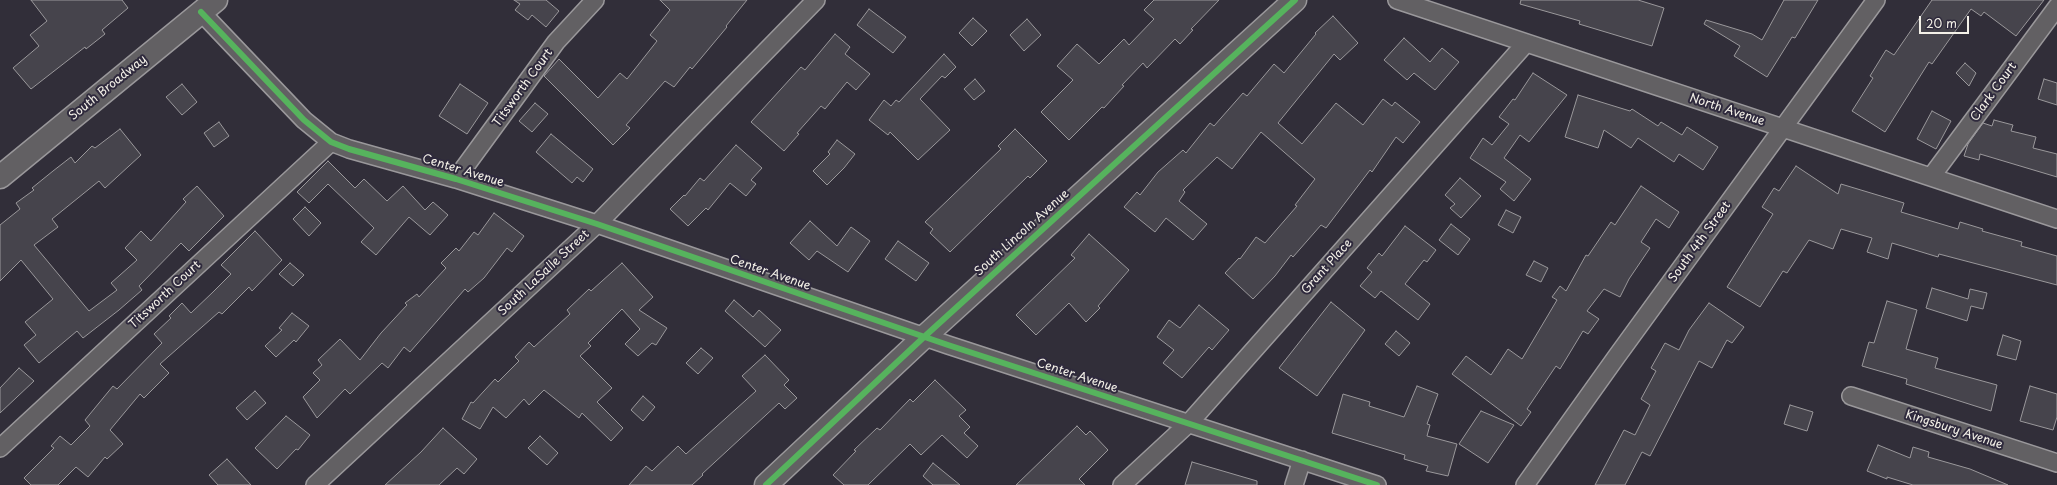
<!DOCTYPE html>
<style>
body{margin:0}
#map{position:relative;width:2057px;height:485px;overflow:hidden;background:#312e39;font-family:"Playpen Sans",sans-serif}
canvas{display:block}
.scale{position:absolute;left:1919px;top:16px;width:50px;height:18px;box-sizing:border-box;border:2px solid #f4f1e8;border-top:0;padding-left:5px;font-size:12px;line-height:14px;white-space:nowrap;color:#f4f1e8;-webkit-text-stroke:3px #2f2a3d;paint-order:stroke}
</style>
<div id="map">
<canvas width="2057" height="485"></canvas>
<div class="scale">20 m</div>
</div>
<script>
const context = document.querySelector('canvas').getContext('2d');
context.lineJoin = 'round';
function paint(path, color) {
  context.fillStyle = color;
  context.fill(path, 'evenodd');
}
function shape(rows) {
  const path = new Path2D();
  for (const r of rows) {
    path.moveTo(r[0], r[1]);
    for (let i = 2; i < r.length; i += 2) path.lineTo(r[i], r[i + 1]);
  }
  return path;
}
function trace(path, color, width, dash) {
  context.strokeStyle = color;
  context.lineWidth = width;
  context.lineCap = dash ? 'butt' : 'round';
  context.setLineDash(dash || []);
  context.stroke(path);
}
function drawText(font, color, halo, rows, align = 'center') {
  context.font = font + ' "Playpen Sans",sans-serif';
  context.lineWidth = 4;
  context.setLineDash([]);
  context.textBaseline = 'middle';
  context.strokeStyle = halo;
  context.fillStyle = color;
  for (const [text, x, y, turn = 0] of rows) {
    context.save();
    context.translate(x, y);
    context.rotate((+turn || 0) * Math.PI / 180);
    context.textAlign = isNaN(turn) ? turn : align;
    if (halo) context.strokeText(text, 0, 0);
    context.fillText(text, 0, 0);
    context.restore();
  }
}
const building = shape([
 [31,0,122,0,128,8,102,30,105,34,86,49,85,47,31,89,13,68,39,46,30,35,47,21,31,0],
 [514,0,546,0,559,11,546,27,532,15,528,20,515,10,520,4,514,0],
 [660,0,747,0,726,26,727,27,692,69,690,67,674,87,665,81,626,125,630,128,613,145,544,76,559,59,598,98,620,73,627,79,657,41,650,35,670,10,660,0],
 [1154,0,1219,0,1191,29,1193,30,1180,44,1175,39,1147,68,1143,63,1122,85,1124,86,1104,108,1102,107,1069,140,1041,112,1073,80,1057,66,1077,44,1099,64,1124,39,1129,45,1154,19,1144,10,1154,0],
 [1521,0,1638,0,1664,8,1652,46,1579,24,1580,21,1520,4,1521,0],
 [1784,0,1818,0,1795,38,1792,37,1767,77,1734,56,1740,46,1704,24,1706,20,1752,34,1762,40,1784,0],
 [1932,0,2044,0,2016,36,1984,12,1981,16,1971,9,1932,64,1929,62,1885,132,1852,111,1873,78,1870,76,1886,50,1894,55,1932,0],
 [869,9,906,37,893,53,857,25,869,9],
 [1333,16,1358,43,1340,60,1334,54,1278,123,1302,144,1336,103,1363,125,1383,99,1392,106,1395,102,1420,122,1403,143,1396,137,1372,172,1370,170,1326,228,1321,225,1293,257,1291,255,1275,276,1253,299,1225,273,1239,258,1240,259,1256,237,1265,243,1297,206,1295,205,1315,179,1261,132,1232,169,1217,157,1183,190,1185,192,1179,201,1207,224,1193,240,1166,218,1155,232,1124,207,1137,192,1140,195,1158,172,1183,150,1186,153,1210,123,1214,126,1243,93,1247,96,1274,64,1284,73,1316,34,1315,33,1333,16],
 [973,18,987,31,972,46,959,33,973,18],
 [1027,19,1041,35,1024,51,1010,35,1027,19],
 [835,34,850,47,845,54,870,74,856,90,847,82,825,109,821,106,797,133,799,134,784,151,751,122,801,67,805,70,835,34],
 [1404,38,1430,62,1442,48,1459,62,1435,90,1414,73,1407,80,1384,60,1404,38],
 [944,54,956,67,945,78,942,76,920,99,950,130,918,160,890,132,888,135,869,120,884,100,891,106,896,100,899,102,944,54],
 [1965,63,1976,73,1969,86,1956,73,1965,63],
 [1533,73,1567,95,1529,142,1520,135,1504,158,1531,179,1514,201,1500,189,1506,182,1470,158,1483,138,1492,145,1509,124,1499,117,1513,99,1515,100,1533,73],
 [975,79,985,91,974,100,964,89,975,79],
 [2044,79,2057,83,2057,105,2038,99,2044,79],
 [182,84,197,102,182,115,166,97,182,84],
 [460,84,488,103,467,134,439,116,460,84],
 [1578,95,1630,111,1632,109,1658,126,1661,122,1682,135,1687,127,1718,147,1703,170,1679,154,1674,162,1638,138,1631,148,1604,130,1598,148,1565,137,1578,95],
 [535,103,548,114,532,132,519,121,535,103],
 [1932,111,1951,121,1936,149,1917,139,1932,111],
 [1994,120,2013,125,2011,131,2036,137,2033,148,2057,154,2057,177,1980,154,1979,160,1964,156,1968,144,1983,123,1992,126,1994,120],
 [219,122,229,136,214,147,204,133,219,122],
 [120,129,141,155,105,188,99,181,52,219,58,227,34,245,89,311,117,290,111,283,137,260,125,248,141,231,151,241,186,202,183,199,197,186,224,216,189,251,181,243,139,286,142,290,119,310,83,338,77,331,39,363,24,345,36,335,25,322,53,299,21,260,0,281,0,225,20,209,16,203,34,190,32,188,53,171,71,157,75,163,92,146,95,148,120,129],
 [1015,129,1047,161,1030,178,1028,176,950,252,930,233,933,229,925,222,1001,149,998,146,1015,129],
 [551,134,593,169,583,182,577,177,572,183,536,152,551,134],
 [837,140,855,154,844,168,827,185,813,171,830,154,828,152,837,140],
 [736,145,762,168,751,180,756,184,746,196,730,183,708,210,706,208,688,226,670,209,684,195,685,196,700,178,704,181,736,145],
 [328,161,355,188,364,179,387,201,403,186,425,210,433,202,448,215,430,235,409,217,376,255,361,242,374,228,328,184,309,203,297,192,328,161],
 [1796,166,1838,194,1841,184,1904,203,1901,212,1958,229,1960,222,1983,229,1982,231,2022,242,2021,246,2057,256,2057,285,1939,254,1938,257,1892,243,1888,259,1867,252,1872,238,1841,229,1833,249,1809,240,1787,273,1783,271,1760,307,1727,287,1773,214,1762,207,1774,188,1779,191,1796,166],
 [1460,178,1481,196,1461,218,1450,208,1455,204,1445,195,1460,178],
 [1641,186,1679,212,1669,228,1656,219,1641,242,1650,248,1629,279,1620,297,1604,289,1587,311,1599,319,1588,334,1583,331,1560,369,1556,366,1527,409,1531,412,1521,426,1452,374,1466,356,1491,375,1508,349,1522,359,1557,300,1552,297,1560,286,1566,291,1586,255,1588,256,1611,222,1615,225,1641,186],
 [305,207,321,223,309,236,293,219,305,207],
 [1506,210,1521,217,1513,233,1498,225,1506,210],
 [494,213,524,236,512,252,507,248,484,278,468,292,465,289,410,352,404,347,388,368,382,363,350,394,345,389,317,418,303,397,320,380,313,373,322,365,318,360,340,339,360,360,381,333,407,305,405,303,417,294,419,297,446,268,441,263,456,248,459,251,474,232,478,235,494,213],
 [810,221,837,246,851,227,870,241,848,272,817,251,809,260,790,243,810,221],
 [1451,224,1470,239,1458,255,1439,240,1451,224],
 [1405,226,1436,250,1427,262,1424,260,1405,284,1430,304,1418,320,1381,291,1375,298,1360,286,1372,272,1367,268,1379,253,1382,256,1405,226],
 [255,231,282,260,252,291,249,287,222,314,219,312,160,364,169,373,144,398,140,394,110,430,123,444,107,459,105,457,88,477,76,467,58,485,31,485,24,478,54,448,51,446,60,436,71,445,90,426,85,420,113,386,117,389,162,343,154,334,171,318,169,316,182,303,191,313,213,292,231,274,221,265,255,231],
 [1089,234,1129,270,1098,306,1100,308,1086,322,1069,303,1036,335,1016,315,1075,258,1071,255,1089,234],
 [898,241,929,263,916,281,885,259,898,241],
 [1534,261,1548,268,1541,282,1526,275,1534,261],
 [290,263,304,275,293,286,279,274,290,263],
 [622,263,653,297,639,310,667,328,656,345,652,343,638,356,625,344,640,329,622,309,588,343,591,346,580,356,612,388,597,402,623,428,611,441,582,413,579,418,544,390,529,405,524,399,506,418,493,407,480,429,462,419,471,402,473,403,495,379,498,382,519,361,515,357,529,342,534,347,570,314,567,310,589,289,591,291,622,263],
 [1932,288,1968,299,1970,289,1987,293,1983,309,1971,306,1967,321,1926,308,1932,288],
 [734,300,753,317,759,310,781,330,765,347,725,311,734,300],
 [1887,301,1917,310,1906,349,1938,358,1935,368,1997,385,1991,411,1906,384,1907,379,1862,366,1869,342,1874,343,1887,301],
 [1331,302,1365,330,1317,396,1279,368,1331,302],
 [1709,303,1744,327,1732,343,1727,340,1712,368,1699,361,1650,456,1642,452,1625,485,1595,485,1624,430,1635,435,1650,405,1641,399,1656,371,1651,368,1665,343,1679,350,1689,330,1709,303],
 [1199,305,1229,330,1212,350,1209,347,1182,378,1163,363,1174,350,1157,337,1169,320,1180,328,1199,305],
 [292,313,309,326,296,342,294,340,276,357,265,346,282,330,279,328,292,313],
 [1396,331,1410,343,1399,356,1385,344,1396,331],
 [2003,335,2021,341,2016,360,1997,355,2003,335],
 [701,348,713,358,698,374,686,363,701,348],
 [765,355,789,380,784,385,797,398,785,409,779,403,702,474,703,475,692,485,629,485,646,466,652,471,678,446,686,454,756,391,742,376,765,355],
 [19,368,34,381,0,413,0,388,19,368],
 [935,380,966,410,959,416,970,427,964,433,978,446,967,458,942,435,921,455,910,444,868,485,844,485,833,475,856,451,854,450,877,428,880,430,910,399,913,402,935,380],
 [1417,386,1438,394,1427,424,1430,425,1427,436,1457,444,1448,476,1426,471,1428,466,1404,459,1405,455,1332,433,1343,394,1370,402,1369,406,1404,417,1417,386],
 [2030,386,2057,394,2057,417,2053,430,2020,421,2030,386],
 [255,391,266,403,247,420,236,408,255,391],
 [643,396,655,407,643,421,631,410,643,396],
 [1790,405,1813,412,1807,431,1784,424,1790,405],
 [1481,411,1514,425,1488,463,1459,444,1481,411],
 [286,416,310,435,298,450,296,449,277,469,255,448,286,416],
 [1077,426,1086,435,1090,431,1108,450,1079,479,1085,485,1016,485,1077,426],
 [443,428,477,459,464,474,457,468,439,485,385,485,421,452,443,428],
 [540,436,558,453,547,465,528,448,540,436],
 [1878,445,1910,458,1913,447,1929,452,1928,457,1970,469,2008,485,1913,485,1887,477,1887,479,1867,471,1878,445],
 [227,459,251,485,218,485,209,475,227,459],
 [1192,462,1257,481,1257,485,1185,485,1192,462],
 [933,463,960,485,933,485,923,476,933,463]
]);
const minor = shape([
 [1397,0,2057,219],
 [201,12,304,120,331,142,349,149,456,179,597,224,948,345,1377,485],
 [1931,177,2057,7],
 [456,179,556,42,595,0],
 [1851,396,2057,463],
 [0,448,331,142],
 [315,485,597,224,816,0],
 [1122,485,1189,423,1526,43],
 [1294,485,1302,460],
 [1525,485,1617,356,1876,0]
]);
const tertiary = shape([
 [0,177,216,0],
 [766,485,924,337,1295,0]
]);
const cycleway = shape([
 [201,12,304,120,331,142,349,149,456,179,597,224,948,345,1377,485],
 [766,485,924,337,1295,0]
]);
const streetNames = [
 ["South Broadway",108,88,-39],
 ["Titsworth Court",523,88,-54],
 ["Clark Court",1994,92,-54],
 ["North Avenue",1727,110,18],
 ["Center Avenue",463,171,17],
 ["South Lincoln Avenue",1022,233,-42],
 ["South 4th Street",1700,242,-54],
 ["Grant Place",1327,267,-48],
 ["South LaSalle Street",544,273,-43],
 ["Center Avenue",770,273,19],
 ["Titsworth Court",165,295,-43],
 ["Center Avenue",1077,376,18],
 ["Kingsbury Avenue",1954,430,18]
];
paint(building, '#46444c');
trace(building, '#9a989b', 1);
trace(minor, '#9a989b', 20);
trace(tertiary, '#9a989b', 25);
trace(minor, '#626063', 17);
trace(tertiary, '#626063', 22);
trace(cycleway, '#56b35d', 6);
drawText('12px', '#f4f1e8', '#2f2a3d', streetNames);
</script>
